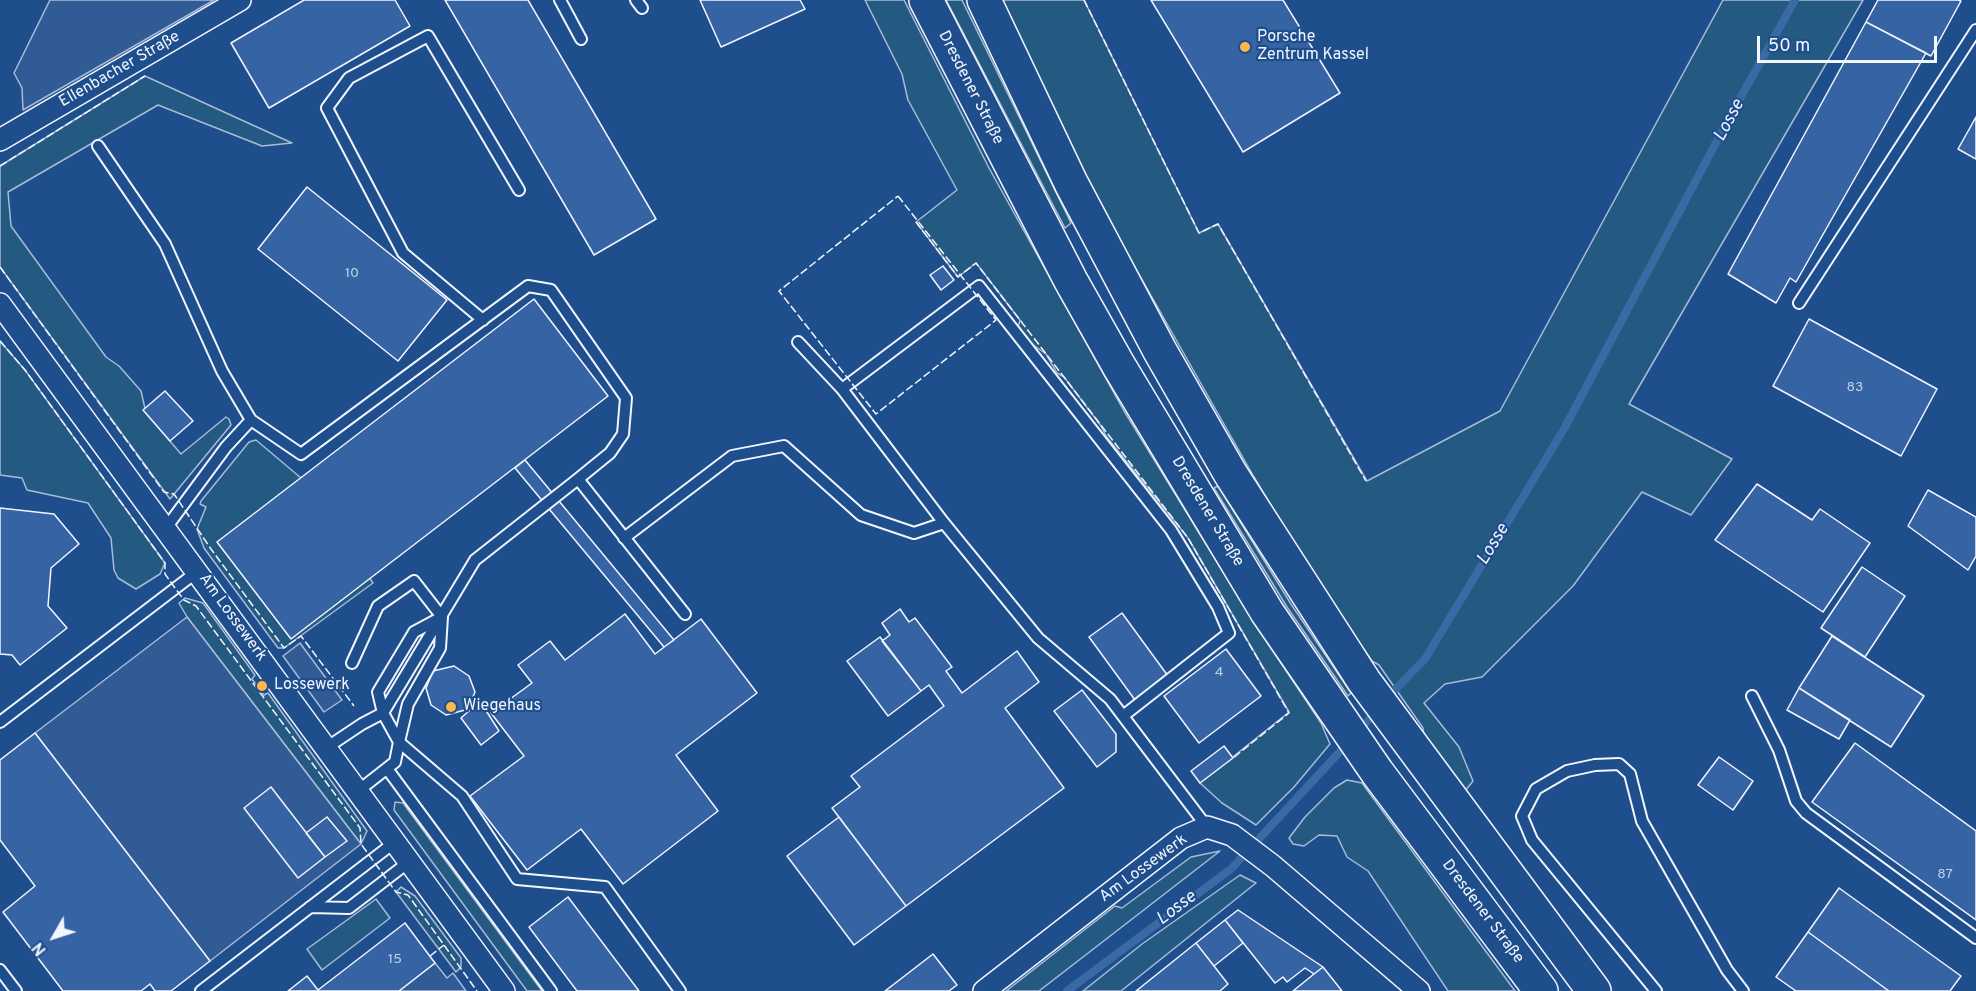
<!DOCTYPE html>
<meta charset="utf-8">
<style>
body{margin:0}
#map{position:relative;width:1976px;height:991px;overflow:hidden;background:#1f4e8c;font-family:Overpass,sans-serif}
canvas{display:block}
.north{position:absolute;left:24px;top:907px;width:60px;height:60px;-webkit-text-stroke:4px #1f4e8c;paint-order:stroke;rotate:231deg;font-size:16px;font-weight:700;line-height:24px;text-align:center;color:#f2f6ff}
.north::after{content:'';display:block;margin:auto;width:21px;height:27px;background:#f2f6ff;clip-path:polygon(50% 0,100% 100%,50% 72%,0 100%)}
.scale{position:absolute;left:1757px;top:36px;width:180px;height:27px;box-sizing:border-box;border:3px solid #f2f6ff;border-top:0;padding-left:8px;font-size:18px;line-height:21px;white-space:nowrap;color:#f2f6ff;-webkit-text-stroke:4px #1f4e8c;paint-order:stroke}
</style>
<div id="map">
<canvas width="1976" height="991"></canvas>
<div class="north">N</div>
<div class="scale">50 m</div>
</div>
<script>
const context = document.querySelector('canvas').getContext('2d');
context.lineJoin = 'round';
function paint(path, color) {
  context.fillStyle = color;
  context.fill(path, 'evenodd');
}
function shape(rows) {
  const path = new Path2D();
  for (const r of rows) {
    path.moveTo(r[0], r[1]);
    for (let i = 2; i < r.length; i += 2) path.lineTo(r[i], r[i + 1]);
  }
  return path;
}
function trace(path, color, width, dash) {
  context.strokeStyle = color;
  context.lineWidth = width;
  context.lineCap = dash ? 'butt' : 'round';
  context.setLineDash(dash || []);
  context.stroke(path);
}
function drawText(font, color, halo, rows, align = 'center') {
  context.font = font + ' Overpass,sans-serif';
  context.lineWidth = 4.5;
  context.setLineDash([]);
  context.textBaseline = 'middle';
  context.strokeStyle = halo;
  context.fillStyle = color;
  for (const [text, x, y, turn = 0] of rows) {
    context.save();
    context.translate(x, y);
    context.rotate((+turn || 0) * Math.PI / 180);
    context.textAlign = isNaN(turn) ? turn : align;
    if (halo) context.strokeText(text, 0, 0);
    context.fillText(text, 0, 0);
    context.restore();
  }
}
const green = shape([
 [865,0,904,0,989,168,1124,411,1259,630,1321,723,1330,744,1294,787,1256,825,1222,803,1200,783,1289,712,1188,538,1106,436,1101,426,1064,377,1057,373,1046,354,1029,342,1018,327,1020,320,976,263,958,277,916,222,957,190,908,100,902,74,865,0],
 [946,0,962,0,1071,223,1065,228,946,0],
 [1000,0,1084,0,1199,233,1218,224,1367,481,1500,411,1723,0,1863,0,1629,404,1732,459,1691,515,1642,492,1573,586,1482,677,1445,684,1424,703,1459,747,1473,781,1465,791,1424,736,1423,728,1379,665,1372,661,1350,630,1311,572,1254,477,1120,241,1053,111,1000,0],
 [145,76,292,143,262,146,158,105,8,192,11,226,106,357,119,366,141,391,146,413,181,454,226,417,229,419,231,425,170,499,0,267,0,166,145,76],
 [0,341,25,370,165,563,160,574,136,589,118,578,114,570,111,538,88,503,27,490,22,478,0,475,0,341],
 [256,440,301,478,373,583,284,648,278,648,204,548,197,529,206,507,200,504,201,501,249,442,256,440],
 [1218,486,1291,604,1351,693,1348,696,1287,607,1214,488,1218,486],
 [185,598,203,603,255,675,252,679,264,695,268,693,367,831,361,844,187,617,179,603,185,598],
 [1347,780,1362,783,1515,991,1448,991,1368,871,1347,857,1337,836,1319,835,1304,846,1293,844,1289,838,1305,817,1334,788,1347,780],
 [395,802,403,803,542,991,527,991,394,810,395,802],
 [1220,851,1039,991,1006,991,1115,906,1122,908,1191,857,1220,851],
 [1240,875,1256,883,1121,991,1083,991,1142,944,1240,875],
 [401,887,415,896,461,958,461,967,456,972,396,892,401,887],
 [376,899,390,918,322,970,307,949,376,899]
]);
const parking = shape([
 [50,0,214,0,23,110,22,88,14,73,50,0],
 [187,617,361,844,210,961,35,733,187,617],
 [300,643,342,700,324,712,283,656,300,643],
 [435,963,447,978,453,973,466,991,399,991,435,963]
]);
const stream = shape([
 [1386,699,1425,659,1564,429,1728,120,1795,0],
 [1359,731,1377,710],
 [1067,991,1231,869,1347,744]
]);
const building = shape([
 [304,0,395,0,410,26,269,108,231,43,304,0],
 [445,0,528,0,656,219,594,255,445,0],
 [700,0,800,0,805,9,721,47,700,0],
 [1151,0,1283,0,1340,93,1243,152,1151,0],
 [1878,0,1958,0,1961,1,1931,56,1866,22,1878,0],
 [1866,22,1926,53,1796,282,1790,278,1776,303,1728,274,1866,22],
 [1976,117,1976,159,1958,149,1976,117],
 [307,187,447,300,398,361,258,249,307,187],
 [943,266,954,280,941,290,930,275,943,266],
 [534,299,608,396,291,639,217,542,534,299],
 [1809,319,1937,389,1901,456,1773,386,1809,319],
 [165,391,193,421,170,441,143,410,165,391],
 [525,460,674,640,664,647,515,468,525,460],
 [1757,484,1812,520,1820,509,1870,543,1823,612,1715,540,1757,484],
 [1928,490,1976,517,1976,556,1968,570,1908,526,1928,490],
 [0,508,54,514,79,544,51,568,48,606,67,628,20,665,12,655,0,654,0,508],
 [1862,567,1905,596,1865,657,1821,628,1862,567],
 [900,609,909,622,915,618,952,667,946,671,962,693,1017,651,1039,682,1005,708,1064,788,906,906,832,808,860,787,851,776,944,706,929,685,921,691,882,641,890,635,882,623,900,609],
 [1122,613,1168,676,1135,700,1089,637,1122,613],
 [625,614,655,654,701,619,757,693,676,755,718,811,623,884,581,829,527,870,470,796,524,756,491,713,532,683,518,665,550,641,565,660,625,614],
 [1832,636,1924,696,1891,747,1799,688,1832,636],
 [880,637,921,691,888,716,847,661,880,637],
 [1226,649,1261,696,1199,743,1164,696,1226,649],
 [454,666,469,676,475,692,472,699,476,705,480,701,499,731,481,745,461,718,470,710,468,704,465,710,446,715,431,705,426,688,433,671,454,666],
 [1799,688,1850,720,1839,739,1787,710,1799,688],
 [1082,690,1116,734,1116,752,1097,767,1054,711,1082,690],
 [35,733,210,961,171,991,155,991,150,984,141,991,63,991,3,912,35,886,0,840,0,760,35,733],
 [1855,743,1976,831,1976,920,1812,802,1855,743],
 [1224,746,1233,758,1200,783,1191,771,1224,746],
 [1719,757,1753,781,1733,810,1698,785,1719,757],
 [271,787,325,857,298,878,244,808,271,787],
 [327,817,347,841,325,857,306,833,327,817],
 [839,817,906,906,854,945,787,856,839,817],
 [1839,888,1961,976,1950,991,1889,991,1808,932,1839,888],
 [568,897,639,991,577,991,529,927,568,897],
 [1238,910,1323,967,1314,974,1305,968,1287,982,1283,977,1275,983,1225,920,1238,910],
 [1225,920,1243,943,1214,966,1196,943,1225,920],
 [405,923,435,963,399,991,288,991,307,976,318,990,405,923],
 [1808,932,1889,991,1796,991,1776,977,1808,932],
 [1196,943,1228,984,1220,991,1136,991,1196,943],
 [933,954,957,985,949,991,885,991,933,954],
 [1323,967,1342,991,1293,991,1314,974,1323,967]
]);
const service = shape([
 [560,0,581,39],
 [636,0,642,8],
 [98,146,165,244,222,371,251,420],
 [1799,303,1976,30],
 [483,320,403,253,327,108,349,78,428,36,519,190],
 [798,342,842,389,944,523,1038,638,1110,699,1207,827],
 [842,389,979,286,1171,530,1218,607,1229,633,1123,716],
 [166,528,226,447,251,420,301,454,528,286,551,290,626,398,623,434,610,453,578,479],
 [624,538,732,456,784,446,861,515,914,533,944,523],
 [352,663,378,606,414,581,442,617],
 [1752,696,1779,750,1796,801,1806,813,1976,938],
 [0,722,198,571],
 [326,748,362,724,383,713,475,560,578,479,685,614],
 [388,770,551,991],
 [358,791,395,762,399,742,407,708,408,704,440,648,442,617,414,632,378,692,383,713,399,742,462,796,517,879,605,887,680,991],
 [310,907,349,908,410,861],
 [0,970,16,991],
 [201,991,395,842],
 [1656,991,1532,840,1522,816,1536,789,1567,771,1595,765,1619,764,1630,774,1642,821,1727,970,1743,991]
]);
const minor = shape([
 [0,140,240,0],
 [0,304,504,991],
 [984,991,1181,838,1207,827,1232,835,1273,866,1419,991]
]);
const primary = shape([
 [926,0,1071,281,1119,366,1267,612,1377,772,1541,991],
 [984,0,1071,183,1160,351,1230,473,1364,681,1594,991]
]);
const fence = shape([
 [1084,0,1199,233,1218,224,1366,481],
 [0,166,145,76],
 [898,196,996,320,876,414,779,291,898,196],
 [916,222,958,277,976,263,1188,538,1289,713,1233,758],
 [0,267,164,492,174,494,211,549,284,648,301,636,354,706],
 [0,341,25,370,165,563,165,574,175,588,184,600,196,606,360,828,361,844,396,892,408,895,477,991],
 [430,956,444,945]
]);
const markers = [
 [1245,47,6,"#ffb74d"],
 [262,686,6,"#ffb74d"],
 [451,707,6,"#ffb74d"]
];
const numberNames = [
 ["10",352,274],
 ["83",1855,388],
 ["4",1219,673],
 ["87",1945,875],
 ["15",395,960]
];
const poiNames = [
 ["Porsche",1257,38],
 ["Zentrum Kassel",1257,56],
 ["Lossewerk",274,686],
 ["Wiegehaus",463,707]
];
const streetNames = [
 ["Ellenbacher Straße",120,70,-30],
 ["Dresdener Straße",970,88,63],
 ["Dresdener Straße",1207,512,59],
 ["Am Lossewerk",232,618,54],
 ["Am Lossewerk",1144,869,-36],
 ["Dresdener Straße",1482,912,53]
];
const waterNames = [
 ["Losse",1730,121,-62],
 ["Losse",1494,545,-59],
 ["Losse",1177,909,-37]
];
paint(green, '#245a82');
trace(green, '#a8bbd7', 1.5);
paint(parking, '#305b95');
trace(parking, '#a8bbd7', 1.5);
trace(stream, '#3b69a3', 8);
paint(building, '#3563a3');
trace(building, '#f2f6ff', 1.5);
trace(service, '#f2f6ff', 14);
trace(minor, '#f2f6ff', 24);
trace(primary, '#f2f6ff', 36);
trace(service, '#1f4e8c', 10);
trace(minor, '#1f4e8c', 21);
trace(primary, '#1f4e8c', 33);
trace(fence, '#f2f6ff', 1.5, [8, 3]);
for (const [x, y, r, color] of markers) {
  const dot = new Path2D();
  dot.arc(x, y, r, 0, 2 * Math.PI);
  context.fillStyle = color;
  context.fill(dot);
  trace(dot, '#1f4e8c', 2);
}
drawText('14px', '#c3d1e8', null, numberNames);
drawText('16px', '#f2f6ff', '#1f4e8c', poiNames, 'left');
drawText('16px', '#f2f6ff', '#1f4e8c', streetNames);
drawText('italic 18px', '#f2f6ff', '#1f4e8c', waterNames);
</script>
